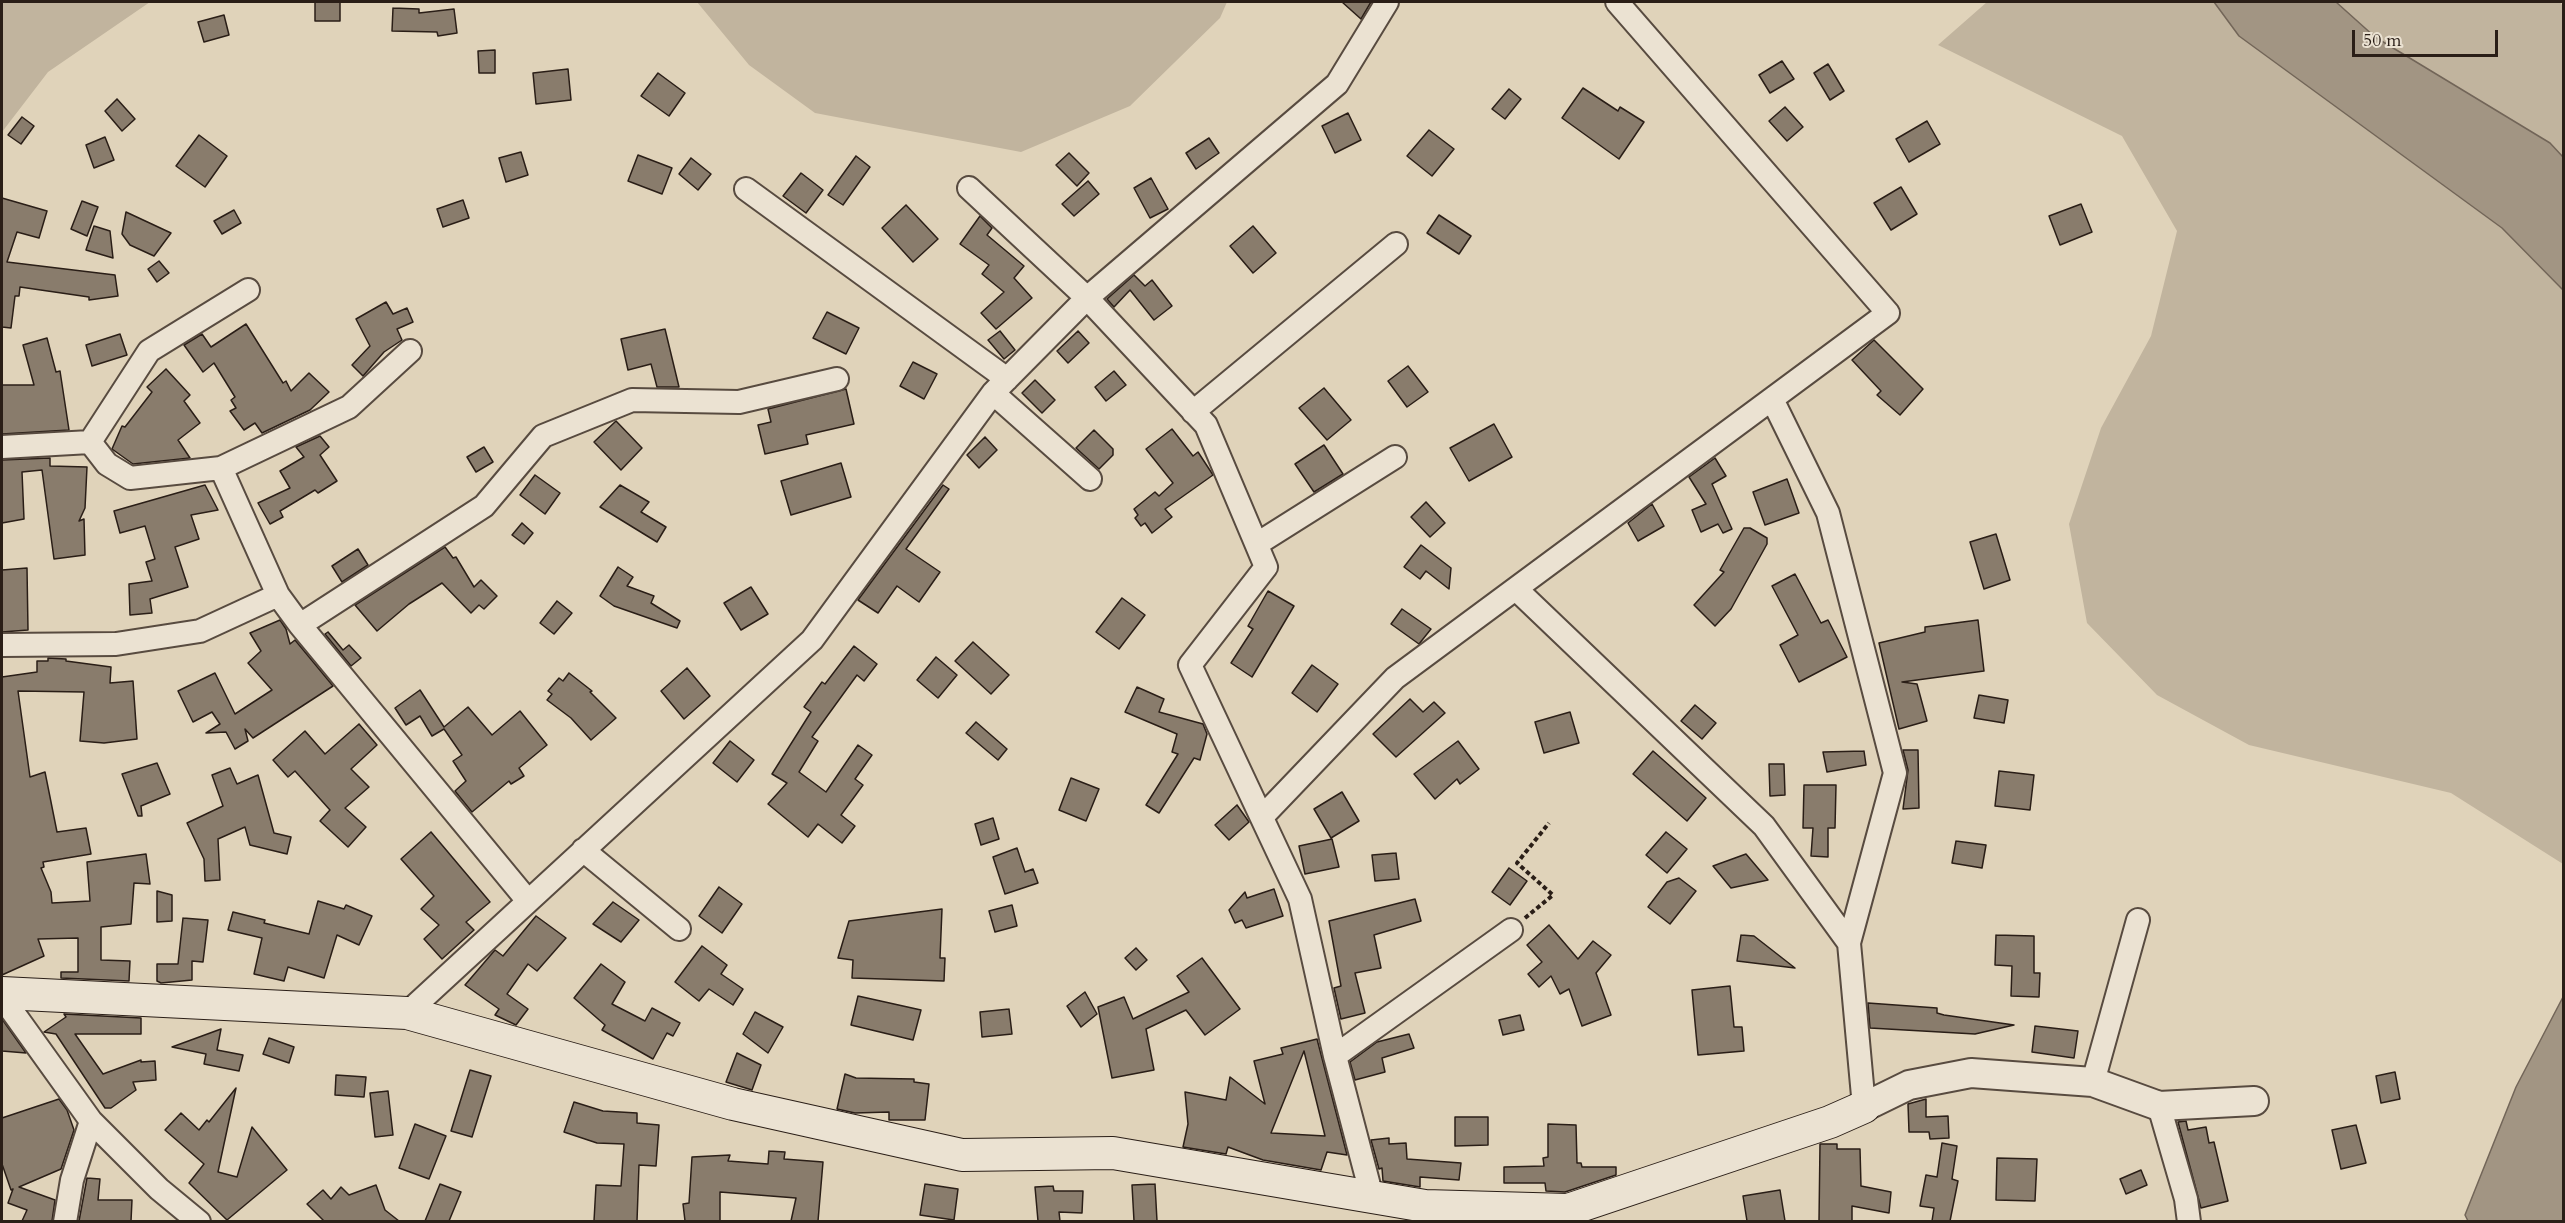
<!DOCTYPE html>
<style>
body{margin:0}
#map{position:relative;width:2565px;height:1223px;overflow:hidden;background:#e0d3ba;font-family:Cardo,serif}
canvas{display:block}
.frame{position:absolute;inset:0;border:3px solid #2a1e17;pointer-events:none}
.scale{position:absolute;left:2352px;top:30px;width:146px;height:27px;box-sizing:border-box;border:3px solid #2a1e17;border-top:0;padding-left:8px;font-size:18px;line-height:21px;white-space:nowrap;color:#2a1e17;-webkit-text-stroke:4px #ebe2d2;paint-order:stroke}
</style>
<div id="map">
<canvas width="2565" height="1223"></canvas>
<div class="frame"></div>
<div class="scale">50 m</div>
</div>
<script>
const context = document.querySelector('canvas').getContext('2d');
context.lineJoin = 'round';
function paint(path, color) {
  context.fillStyle = color;
  context.fill(path, 'evenodd');
}
function shape(rows) {
  const path = new Path2D();
  for (const r of rows) {
    path.moveTo(r[0], r[1]);
    for (let i = 2; i < r.length; i += 2) path.lineTo(r[i], r[i + 1]);
  }
  return path;
}
function trace(path, color, width, dash) {
  context.strokeStyle = color;
  context.lineWidth = width;
  context.lineCap = dash ? 'butt' : 'round';
  context.setLineDash(dash || []);
  context.stroke(path);
}
const green = shape([
 [2,2,150,2,48,72,2,132],
 [697,2,1227,2,1220,18,1130,106,1021,152,815,113,749,65],
 [1987,2,2214,2,2239,36,2502,228,2563,290,2563,864,2451,793,2249,745,2157,695,2087,623,2069,524,2101,428,2151,336,2177,231,2122,136,1938,45],
 [2336,2,2560,2,2564,8,2563,157,2550,143,2375,37]
]);
const water = shape([
 [2214,2,2336,2,2375,37,2550,143,2563,157,2563,290,2502,228,2239,36,2214,2],
 [2563,997,2563,1221,2468,1221,2465,1215,2516,1087,2563,997]
]);
const building = shape([
 [315,2,340,2,340,21,315,21,315,2],
 [1342,2,1371,2,1361,19,1342,2],
 [393,8,419,9,419,13,454,9,457,33,438,36,437,32,392,31,393,8],
 [224,15,229,35,204,42,198,22,224,15],
 [495,50,495,73,479,73,478,51,495,50],
 [1782,61,1794,79,1770,93,1759,75,1782,61],
 [1828,64,1844,91,1830,100,1814,73,1828,64],
 [568,69,571,100,536,104,533,73,568,69],
 [658,73,685,93,669,116,641,96,658,73],
 [1583,88,1618,111,1620,107,1644,122,1619,159,1562,118,1583,88],
 [1509,89,1521,99,1505,119,1492,109,1509,89],
 [117,99,135,119,122,131,105,111,117,99],
 [1785,107,1803,127,1787,141,1769,121,1785,107],
 [1348,113,1361,140,1335,153,1322,126,1348,113],
 [22,117,34,126,21,144,8,135,22,117],
 [1927,121,1940,144,1909,162,1896,139,1927,121],
 [1429,130,1454,149,1432,176,1407,156,1429,130],
 [199,135,227,156,205,187,176,166,199,135],
 [105,137,114,160,94,168,86,145,105,137],
 [1209,138,1219,153,1196,169,1186,153,1209,138],
 [521,152,528,175,506,182,499,158,521,152],
 [1069,153,1089,173,1077,186,1056,165,1069,153],
 [638,155,672,168,662,194,628,181,638,155],
 [856,156,870,167,843,205,828,195,856,156],
 [691,158,711,174,698,190,679,174,691,158],
 [801,173,823,190,806,213,783,196,801,173],
 [1151,178,1168,209,1150,218,1134,188,1151,178],
 [1088,181,1099,194,1074,216,1062,204,1088,181],
 [1901,187,1917,214,1891,230,1874,203,1901,187],
 [2,198,47,211,39,238,17,232,7,262,115,275,118,296,89,300,89,297,20,287,19,296,15,296,11,328,2,327,2,198],
 [463,200,469,218,443,227,437,209,463,200],
 [82,201,98,207,87,236,71,229,82,201],
 [2081,204,2092,232,2060,245,2049,216,2081,204],
 [906,205,938,239,913,262,882,228,906,205],
 [234,210,241,223,222,234,214,221,234,210],
 [126,212,171,233,154,256,130,245,122,234,126,212],
 [1439,215,1471,236,1459,254,1427,233,1439,215],
 [980,216,992,228,987,235,1024,266,1014,278,1032,298,996,329,981,313,1004,292,982,274,989,265,960,244,980,216],
 [94,226,110,231,113,258,86,250,94,226],
 [1253,226,1276,253,1253,273,1230,246,1253,226],
 [159,261,169,273,157,282,148,269,159,261],
 [1134,275,1145,286,1152,280,1172,306,1154,320,1130,290,1114,307,1107,299,1134,275],
 [386,302,393,314,407,308,413,322,397,329,402,340,384,352,363,376,352,365,370,346,356,319,386,302],
 [827,312,859,328,846,354,813,338,827,312],
 [246,324,283,383,286,381,291,391,309,373,329,392,310,410,262,433,255,423,244,430,230,411,236,408,231,400,235,397,214,363,203,372,184,345,202,334,211,347,246,324],
 [665,329,679,387,657,387,651,364,628,370,621,339,665,329],
 [1000,331,1015,350,1004,359,988,340,1000,331],
 [1078,331,1089,343,1068,363,1057,351,1078,331],
 [120,334,127,355,92,366,86,345,120,334],
 [47,338,56,372,60,371,69,430,2,434,2,385,34,385,23,345,47,338],
 [1874,340,1923,389,1900,415,1877,395,1881,391,1852,360,1874,340],
 [913,362,937,374,924,399,900,386,913,362],
 [1408,366,1428,392,1407,407,1388,381,1408,366],
 [166,369,190,395,184,401,200,423,178,440,190,458,133,464,112,449,122,426,125,427,152,392,147,387,166,369],
 [1114,371,1126,385,1106,401,1095,387,1114,371],
 [1035,380,1055,400,1042,413,1022,393,1035,380],
 [1324,388,1351,420,1327,440,1299,408,1324,388],
 [846,389,854,424,806,435,808,444,765,454,758,425,771,422,768,409,846,389],
 [616,421,642,448,621,470,594,442,616,421],
 [1494,424,1512,457,1469,481,1450,448,1494,424],
 [1172,429,1193,456,1198,452,1213,475,1165,509,1172,517,1152,533,1145,523,1141,526,1135,518,1138,515,1134,509,1155,492,1159,496,1173,483,1146,449,1172,429],
 [1094,430,1113,449,1113,455,1099,469,1076,448,1094,430],
 [320,436,329,447,320,455,337,481,318,493,315,490,280,511,283,517,270,524,258,503,290,488,280,471,304,457,296,447,320,436],
 [985,437,997,450,979,468,967,455,985,437],
 [1324,445,1343,474,1314,492,1295,464,1324,445],
 [484,447,493,462,476,472,467,457,484,447],
 [50,458,50,466,87,467,85,508,79,521,84,519,85,555,54,559,42,470,22,472,24,519,2,523,2,460,50,458],
 [1715,458,1726,476,1712,484,1732,529,1723,533,1718,524,1701,532,1692,510,1706,504,1689,477,1715,458],
 [841,463,851,497,791,515,781,481,841,463],
 [535,475,560,493,545,514,520,495,535,475],
 [1787,479,1799,513,1765,525,1753,492,1787,479],
 [205,485,218,510,191,515,199,539,175,547,188,587,150,599,152,613,130,615,129,584,152,581,146,562,155,559,145,526,120,533,114,511,205,485],
 [620,485,649,502,641,512,666,527,657,542,600,507,620,485],
 [943,485,949,489,906,549,940,572,919,602,897,586,878,613,858,600,943,485],
 [1426,502,1445,523,1430,537,1411,517,1426,502],
 [1652,504,1664,526,1638,541,1628,523,1652,504],
 [522,523,533,533,524,544,512,535,522,523],
 [1744,528,1750,528,1767,538,1767,544,1731,609,1715,626,1694,605,1724,572,1720,570,1744,528],
 [1996,534,2010,580,1984,589,1970,542,1996,534],
 [1421,545,1451,568,1449,589,1426,571,1420,579,1404,567,1421,545],
 [445,547,453,558,456,557,474,587,481,580,497,596,484,609,479,605,471,613,442,583,409,604,377,631,355,605,445,547],
 [358,549,368,565,342,582,332,566,358,549],
 [618,567,633,577,627,586,654,596,651,603,680,621,677,628,614,606,600,596,618,567],
 [27,568,28,630,2,632,2,570,27,568],
 [1795,574,1821,623,1828,620,1847,657,1799,682,1780,645,1798,635,1772,586,1795,574],
 [751,587,768,614,741,630,724,603,751,587],
 [1268,591,1294,606,1252,677,1231,663,1253,629,1248,626,1268,591],
 [1122,598,1145,615,1119,649,1096,632,1122,598],
 [557,601,572,613,554,634,540,623,557,601],
 [1402,609,1431,629,1419,644,1391,624,1402,609],
 [280,620,286,629,290,644,295,640,333,686,253,738,245,729,248,741,235,749,226,732,206,733,220,724,212,712,193,722,178,691,215,673,235,714,272,690,248,663,261,651,250,633,280,620],
 [1978,620,1984,671,1902,682,1917,684,1927,721,1899,729,1879,643,1925,632,1925,627,1978,620],
 [328,632,343,650,349,645,361,658,351,666,325,634,328,632],
 [973,642,1009,675,991,694,955,661,973,642],
 [854,646,877,664,864,681,857,675,812,737,818,741,799,772,826,792,858,745,872,755,855,779,863,785,841,815,855,826,842,843,818,824,808,837,768,804,787,783,772,774,811,712,804,707,822,682,825,684,854,646],
 [936,657,957,675,938,698,917,680,936,657],
 [48,658,66,659,66,661,111,667,110,683,133,681,137,739,104,743,80,741,84,692,18,691,30,777,45,772,57,832,86,828,91,854,43,862,44,867,41,868,51,892,52,903,90,901,87,862,146,854,150,884,134,883,131,924,101,927,101,960,130,961,129,981,61,978,61,972,78,972,78,938,38,939,44,956,2,975,2,677,37,672,37,661,48,661,48,658],
 [1312,665,1338,684,1317,712,1292,693,1312,665],
 [687,668,710,696,684,719,661,691,687,668],
 [569,673,592,691,590,692,616,718,591,740,571,718,547,700,552,694,548,691,559,678,563,681,569,673],
 [1137,687,1164,699,1159,712,1203,724,1207,734,1200,760,1194,758,1159,813,1146,805,1178,754,1172,752,1177,734,1125,712,1137,687],
 [420,690,444,727,468,707,492,735,520,711,547,745,519,768,524,776,511,784,509,781,472,812,455,791,466,781,453,761,462,755,444,729,432,736,420,716,406,725,395,708,420,690],
 [1979,695,2008,700,2004,723,1974,718,1979,695],
 [1410,699,1423,712,1434,702,1445,713,1396,757,1373,734,1410,699],
 [1695,705,1716,723,1702,739,1681,721,1695,705],
 [1570,712,1579,743,1544,753,1535,722,1570,712],
 [976,722,1007,749,998,760,966,733,976,722],
 [359,724,377,745,351,769,369,787,345,808,366,827,348,847,320,821,330,810,295,771,288,777,273,760,305,731,325,754,359,724],
 [730,741,754,760,737,782,713,763,730,741],
 [1458,741,1479,769,1460,784,1457,779,1435,799,1414,774,1458,741],
 [1903,750,1918,750,1919,808,1903,809,1908,770,1903,750],
 [1653,751,1706,798,1687,821,1633,774,1653,751],
 [1864,751,1866,765,1827,772,1823,752,1864,751],
 [157,763,170,794,141,806,142,816,138,816,122,774,157,763],
 [1769,764,1784,764,1785,795,1770,796,1769,764],
 [230,768,237,784,258,775,274,833,291,837,287,854,250,845,245,827,218,839,220,880,205,881,204,859,187,823,223,806,212,775,230,768],
 [1999,771,2034,775,2030,810,1995,806,1999,771],
 [1071,778,1099,789,1086,821,1059,810,1071,778],
 [1804,785,1836,785,1835,828,1828,828,1828,857,1811,856,1813,828,1803,828,1804,785],
 [1342,792,1359,821,1331,838,1314,809,1342,792],
 [1237,805,1249,822,1229,840,1215,825,1237,805],
 [993,818,999,839,981,845,975,824,993,818],
 [431,832,490,902,466,922,474,930,442,959,424,939,439,925,421,909,434,896,401,859,431,832],
 [1666,832,1687,849,1667,873,1646,855,1666,832],
 [1332,839,1339,867,1305,874,1299,846,1332,839],
 [1956,841,1986,845,1982,868,1952,863,1956,841],
 [1017,848,1025,872,1033,869,1038,883,1005,894,993,857,1017,848],
 [1396,853,1399,879,1375,881,1372,855,1396,853],
 [1746,854,1768,880,1731,888,1713,866,1746,854],
 [1509,868,1527,881,1510,905,1492,892,1509,868],
 [1679,878,1696,891,1670,924,1648,907,1667,882,1679,878],
 [719,887,742,904,722,933,699,916,719,887],
 [1274,889,1283,916,1246,928,1242,920,1235,923,1229,910,1245,892,1247,898,1274,889],
 [157,891,172,895,172,921,157,922,157,891],
 [1415,899,1421,921,1374,935,1381,968,1355,973,1365,1013,1341,1019,1334,988,1341,986,1329,921,1415,899],
 [318,901,344,909,346,905,372,916,359,945,337,935,324,978,288,967,284,981,254,974,262,938,228,930,233,912,265,920,264,923,309,934,318,901],
 [613,902,639,920,621,942,593,924,613,902],
 [1012,905,1017,926,995,932,989,911,1012,905],
 [942,909,940,958,945,958,944,981,852,978,853,960,838,958,849,921,942,909],
 [536,916,566,938,537,971,528,964,507,994,528,1009,516,1025,495,1015,499,1009,465,985,495,950,503,956,536,916],
 [183,918,208,920,203,962,192,961,192,980,161,983,157,981,157,964,178,964,183,918],
 [1549,925,1578,959,1593,941,1611,955,1596,973,1611,1015,1582,1026,1569,989,1560,994,1551,976,1539,987,1528,974,1542,962,1527,945,1549,925],
 [1741,935,1754,936,1795,968,1737,961,1741,935],
 [1996,935,2034,936,2034,973,2040,973,2039,997,2011,996,2012,966,1995,965,1996,935],
 [702,946,727,965,721,974,743,989,733,1005,709,989,699,1001,675,982,702,946],
 [1136,948,1147,960,1136,970,1125,958,1136,948],
 [1202,958,1240,1009,1205,1035,1186,1010,1146,1029,1154,1070,1112,1078,1098,1007,1124,997,1133,1019,1189,992,1177,976,1202,958],
 [601,964,625,982,612,1004,645,1021,652,1008,680,1023,673,1036,667,1033,653,1059,602,1030,605,1025,574,998,601,964],
 [1730,986,1734,1027,1742,1027,1744,1051,1698,1055,1692,990,1730,986],
 [1085,992,1097,1014,1081,1027,1067,1006,1085,992],
 [858,996,921,1010,913,1040,851,1025,858,996],
 [1868,1003,1937,1008,1937,1013,1944,1015,2014,1025,1975,1034,1870,1028,1868,1003],
 [1009,1009,1012,1034,982,1037,980,1012,1009,1009],
 [755,1012,783,1027,768,1053,743,1034,755,1012],
 [64,1014,141,1018,141,1034,75,1034,103,1074,141,1060,141,1062,155,1061,156,1080,133,1082,136,1090,111,1108,105,1108,56,1034,44,1032,66,1017,64,1014],
 [1520,1015,1524,1030,1503,1035,1499,1020,1520,1015],
 [2,1019,26,1053,2,1051,2,1019],
 [2035,1026,2078,1031,2074,1058,2032,1052,2035,1026],
 [221,1029,217,1050,243,1055,239,1071,204,1064,206,1054,172,1047,221,1029],
 [1409,1034,1414,1048,1382,1058,1385,1072,1355,1080,1350,1062,1377,1042,1409,1034],
 [269,1038,294,1047,289,1063,263,1054,269,1038],
 [1317,1039,1347,1155,1327,1152,1321,1170,1263,1160,1228,1147,1226,1154,1183,1147,1188,1124,1185,1092,1226,1100,1230,1077,1265,1104,1254,1061,1283,1054,1281,1048,1317,1039],
 [1304,1051,1325,1136,1271,1133,1279,1113,1304,1051],
 [737,1053,761,1065,752,1090,726,1082,737,1053],
 [470,1070,491,1076,472,1137,451,1131,470,1070],
 [2395,1072,2400,1099,2381,1103,2376,1076,2395,1072],
 [845,1074,856,1078,914,1079,914,1082,929,1084,925,1120,889,1120,889,1112,855,1113,837,1109,845,1074],
 [336,1075,366,1077,364,1097,335,1095,336,1075],
 [236,1088,218,1172,237,1177,252,1127,287,1170,227,1220,189,1183,204,1164,165,1130,181,1113,199,1130,207,1120,209,1122,236,1088],
 [388,1091,393,1135,375,1137,370,1093,388,1091],
 [59,1099,67,1110,74,1130,61,1169,19,1187,55,1200,52,1221,22,1221,27,1210,8,1203,13,1189,11,1190,2,1164,2,1118,59,1099],
 [1926,1099,1926,1117,1948,1116,1949,1138,1930,1139,1929,1132,1909,1132,1908,1104,1926,1099],
 [574,1102,603,1111,637,1113,637,1123,659,1125,656,1166,639,1165,637,1221,594,1221,596,1185,621,1186,624,1144,597,1143,564,1132,574,1102],
 [1455,1117,1488,1117,1488,1145,1455,1146,1455,1117],
 [2186,1121,2188,1130,2206,1127,2209,1143,2214,1142,2228,1201,2201,1208,2178,1122,2186,1121],
 [415,1124,446,1136,429,1179,399,1168,415,1124],
 [1548,1124,1576,1125,1577,1163,1581,1163,1582,1167,1616,1167,1616,1175,1565,1192,1546,1191,1545,1183,1504,1183,1504,1167,1544,1166,1543,1158,1548,1157,1548,1124],
 [2356,1125,2366,1163,2341,1169,2332,1130,2356,1125],
 [1389,1138,1389,1144,1406,1143,1407,1159,1461,1163,1459,1180,1420,1177,1420,1187,1383,1181,1382,1168,1379,1169,1371,1140,1389,1138],
 [1942,1143,1957,1146,1952,1179,1958,1181,1950,1221,1932,1221,1934,1208,1920,1206,1926,1175,1937,1177,1942,1143],
 [1820,1144,1837,1144,1837,1149,1860,1149,1861,1186,1891,1192,1889,1213,1852,1206,1852,1221,1819,1221,1820,1144],
 [769,1151,785,1152,784,1159,823,1162,818,1221,791,1221,796,1198,720,1192,720,1221,685,1221,683,1204,689,1203,692,1157,730,1155,728,1161,768,1164,769,1151],
 [1997,1158,2037,1159,2035,1201,1996,1200,1997,1158],
 [2141,1170,2147,1185,2126,1194,2120,1179,2141,1170],
 [87,1178,100,1179,98,1200,132,1200,131,1221,79,1221,87,1178],
 [440,1184,461,1192,449,1221,425,1221,440,1184],
 [925,1184,958,1189,954,1220,920,1215,925,1184],
 [1155,1184,1157,1221,1134,1221,1132,1185,1155,1184],
 [376,1185,385,1210,399,1221,324,1221,307,1204,323,1190,331,1199,341,1187,349,1195,376,1185],
 [1053,1186,1054,1191,1083,1191,1082,1213,1059,1212,1060,1221,1038,1221,1035,1187,1053,1186],
 [1780,1190,1785,1221,1747,1221,1743,1196,1780,1190]
]);
const path = shape([
 [1525,918,1553,895,1517,863,1549,823]
]);
const minor = shape([
 [969,188,1087,298,1206,425,1266,567,1190,665,1300,899,1335,1056,1372,1197],
 [746,189,1007,379],
 [993,393,1090,479],
 [1772,399,1828,513,1895,773,1849,943,1864,1107],
 [1193,412,1396,244],
 [90,442,107,464,130,478,221,468,349,407,410,351],
 [2,447,90,442,149,351,248,290],
 [221,468,278,595,300,625,528,901],
 [1257,544,1395,457],
 [1516,589,1764,826,1849,943],
 [300,625,484,506,543,436,632,400,739,402,837,379],
 [2,645,116,644,200,631,278,595],
 [1262,817,1395,678,1888,313,1617,2],
 [583,850,679,929],
 [2,997,91,1121,159,1189,199,1222],
 [407,1013,812,640,993,393,1087,298,1337,84,1387,2],
 [1335,1056,1511,930],
 [2093,1082,2138,920],
 [2159,1106,2186,1199,2189,1222],
 [65,1222,72,1180,91,1121]
]);
const tertiary = shape([
 [1864,1107,1909,1085,1971,1073,2093,1082,2159,1106,2254,1101]
]);
const secondary = shape([
 [2,993,407,1013,733,1104,962,1155,1113,1153,1425,1206,1568,1210,1830,1122,1864,1107]
]);
paint(green, '#c1b49e');
paint(water, '#a29583');
trace(water, '#726558', 1.5);
paint(building, '#897c6c');
trace(building, '#2a1e17', 1.5);
trace(minor, '#584b40', 26);
trace(tertiary, '#584b40', 32);
trace(secondary, '#2a1e17', 34);
trace(path, '#2a1e17', 4, [4.5, 3]);
trace(minor, '#ebe2d2', 22);
trace(tertiary, '#ebe2d2', 28);
trace(secondary, '#ebe2d2', 32);
</script>
